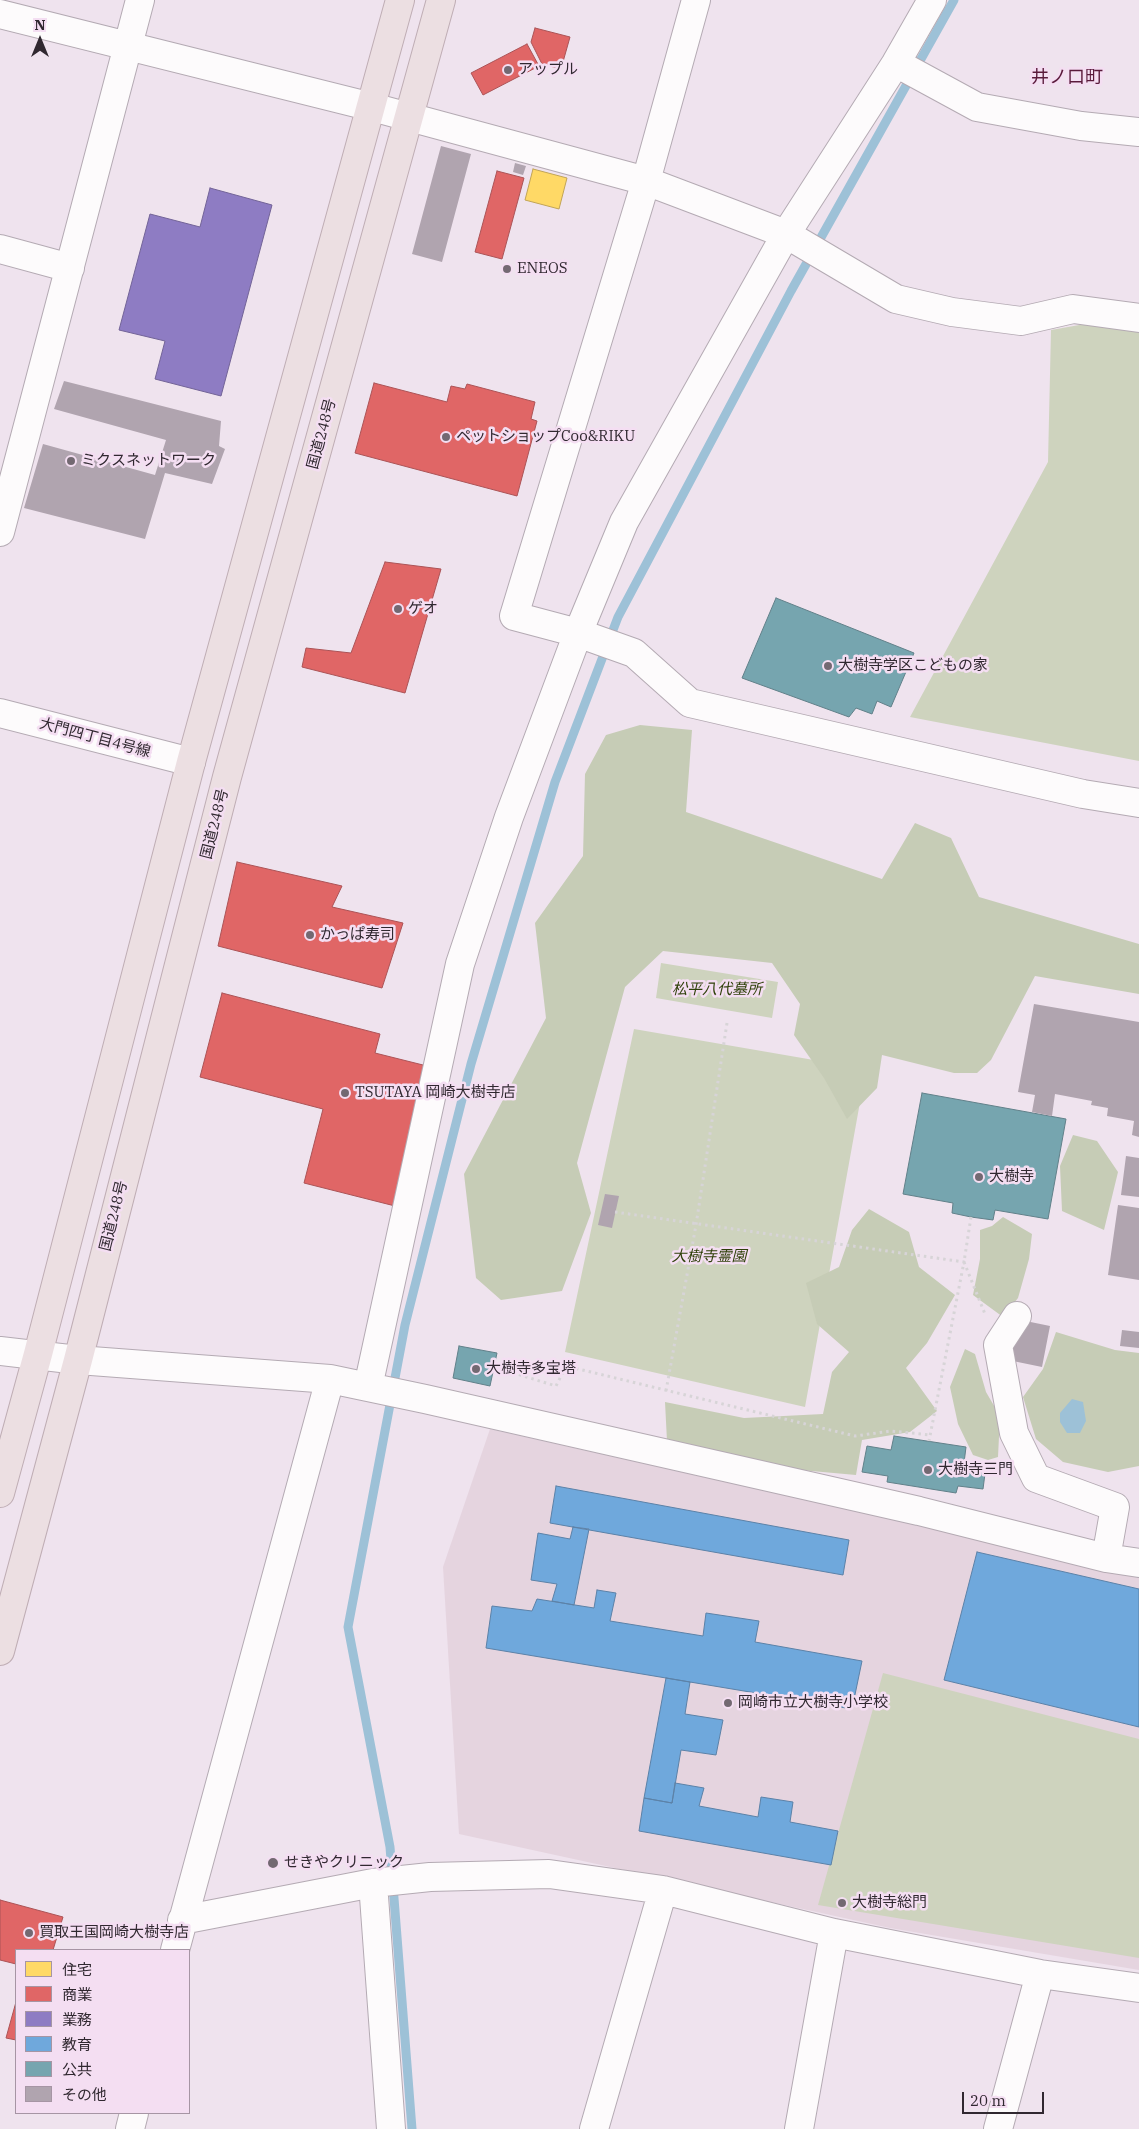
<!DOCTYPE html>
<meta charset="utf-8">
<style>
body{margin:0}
#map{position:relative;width:1139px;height:2129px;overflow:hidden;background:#efe3ee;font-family:"IBM Plex Serif","Noto Sans JP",serif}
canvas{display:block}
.legend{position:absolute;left:15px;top:1949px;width:175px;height:165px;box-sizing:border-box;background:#f4def2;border:1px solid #a695a4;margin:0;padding:6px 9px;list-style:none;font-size:15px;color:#302830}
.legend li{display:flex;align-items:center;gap:10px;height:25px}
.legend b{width:25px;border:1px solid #a695a4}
.north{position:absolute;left:15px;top:15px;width:50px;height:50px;-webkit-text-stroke:4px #f4def2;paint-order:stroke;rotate:0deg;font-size:14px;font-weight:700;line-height:20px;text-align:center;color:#302830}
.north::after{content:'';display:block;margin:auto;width:18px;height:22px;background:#302830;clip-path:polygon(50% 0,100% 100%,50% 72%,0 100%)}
.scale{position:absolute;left:962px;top:2092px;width:82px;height:22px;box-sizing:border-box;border:2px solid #302830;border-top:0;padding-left:6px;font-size:15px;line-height:18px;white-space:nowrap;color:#302830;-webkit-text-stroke:4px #f4def2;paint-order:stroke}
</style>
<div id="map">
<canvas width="1139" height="2129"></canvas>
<ul class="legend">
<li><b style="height:14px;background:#ffd966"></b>住宅</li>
<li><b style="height:14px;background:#e06666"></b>商業</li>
<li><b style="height:14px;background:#8e7cc3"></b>業務</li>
<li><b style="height:14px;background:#6fa8dc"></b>教育</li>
<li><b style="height:14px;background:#76a5af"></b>公共</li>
<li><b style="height:14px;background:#b0a4af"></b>その他</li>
</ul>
<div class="north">N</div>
<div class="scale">20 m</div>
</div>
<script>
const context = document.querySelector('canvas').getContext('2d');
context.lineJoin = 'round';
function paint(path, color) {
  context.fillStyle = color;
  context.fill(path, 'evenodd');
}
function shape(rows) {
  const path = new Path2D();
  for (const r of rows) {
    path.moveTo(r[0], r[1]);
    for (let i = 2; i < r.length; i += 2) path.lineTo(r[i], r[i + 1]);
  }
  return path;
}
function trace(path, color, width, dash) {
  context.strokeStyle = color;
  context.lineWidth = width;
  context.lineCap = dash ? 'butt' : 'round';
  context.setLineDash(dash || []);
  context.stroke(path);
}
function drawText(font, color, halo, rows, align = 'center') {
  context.font = font + ' "IBM Plex Serif","Noto Sans JP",serif';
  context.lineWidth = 5;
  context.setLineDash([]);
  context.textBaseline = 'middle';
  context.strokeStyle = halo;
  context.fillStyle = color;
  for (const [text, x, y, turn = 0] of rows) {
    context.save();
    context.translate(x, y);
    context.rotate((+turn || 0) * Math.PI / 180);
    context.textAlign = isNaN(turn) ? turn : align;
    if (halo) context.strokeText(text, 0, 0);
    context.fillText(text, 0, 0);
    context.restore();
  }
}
const education = shape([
 [490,1429,1139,1575,1139,1970,890,1928,459,1834,443,1567]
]);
const green = shape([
 [1085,324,1139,330,1139,761,910,717,1048,462,1051,330],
 [661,963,778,982,772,1018,656,998],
 [634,1029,866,1069,805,1407,565,1352],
 [883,1673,1139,1739,1139,1958,818,1905]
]);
const forest = shape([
 [640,725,692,730,686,812,882,879,915,823,951,838,979,897,1139,944,1139,994,1035,976,991,1060,977,1073,954,1073,882,1055,877,1088,847,1119,824,1078,794,1035,800,1004,772,963,663,951,625,987,577,1163,591,1213,562,1291,501,1300,476,1278,464,1174,546,1018,535,923,583,856,585,774,606,735],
 [1073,1135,1097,1141,1118,1172,1104,1230,1062,1211,1060,1166],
 [869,1209,909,1232,919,1267,955,1295,927,1343,906,1368,937,1411,910,1432,862,1440,856,1475,778,1468,667,1441,665,1402,744,1418,823,1414,832,1372,849,1352,817,1324,806,1283,839,1267,852,1230],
 [1003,1217,1032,1234,1029,1259,1018,1298,1003,1317,973,1295,980,1259,980,1230,992,1226],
 [1056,1332,1115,1350,1139,1353,1139,1466,1108,1472,1063,1462,1036,1439,1023,1397,1043,1369],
 [965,1349,975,1354,986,1392,1000,1416,998,1457,988,1460,973,1455,958,1424,950,1387]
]);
const water = shape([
 [1072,1399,1083,1402,1086,1421,1080,1433,1067,1433,1060,1422,1060,1413]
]);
const homes = shape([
 [533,169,567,178,559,209,525,200,533,169]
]);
const shops = shape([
 [535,28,570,37,561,69,542,64,531,42,535,28],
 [527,44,539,66,483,95,471,73,527,44],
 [497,171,524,178,502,259,475,252,497,171],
 [374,383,447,402,451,386,465,389,467,384,535,402,531,419,537,421,517,496,355,453,374,383],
 [385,562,441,569,405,693,302,667,306,648,351,653,385,562],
 [237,862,342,886,332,907,403,923,382,988,218,946,237,862],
 [222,993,380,1034,375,1053,435,1068,399,1207,304,1183,323,1109,200,1077,222,993],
 [0,1900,63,1917,53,1950,16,1950,16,1964,0,1960,0,1900],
 [16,2002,16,2040,6,2038,16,2002]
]);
const offices = shape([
 [210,188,272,205,221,396,155,379,165,341,119,330,150,214,200,227,210,188]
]);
const schools = shape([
 [556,1486,849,1540,843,1575,550,1523,556,1486],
 [573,1527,589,1529,574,1605,552,1601,557,1584,531,1580,538,1533,570,1539,573,1527],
 [977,1552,1139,1589,1139,1727,944,1680,977,1552],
 [597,1590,616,1593,610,1621,703,1636,706,1613,759,1621,755,1642,862,1661,852,1709,486,1648,492,1606,532,1611,537,1599,594,1608,597,1590],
 [666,1678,690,1682,685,1714,723,1720,716,1755,681,1750,672,1803,644,1798,666,1678],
 [675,1783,704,1788,699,1806,758,1817,761,1797,793,1802,790,1822,838,1831,831,1865,639,1831,644,1798,672,1803,675,1783]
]);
const public = shape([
 [776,598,914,653,891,707,877,701,872,714,856,708,849,717,742,678,776,598],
 [922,1093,1066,1119,1048,1219,995,1210,993,1220,971,1217,952,1213,953,1203,903,1194,922,1093],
 [459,1346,497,1353,490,1386,453,1378,459,1346],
 [894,1436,966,1447,964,1463,986,1466,983,1489,958,1486,956,1493,887,1482,888,1476,862,1472,867,1446,891,1450,894,1436]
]);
const stream = shape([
 [412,2129,390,1847,348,1627,405,1325,471,1064,555,782,618,617,791,291,954,0]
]);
const building = shape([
 [441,146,471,154,442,262,412,254],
 [515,163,526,166,523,175,513,172],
 [64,381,221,421,219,446,225,449,212,484,165,473,145,539,24,508,43,444,155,475,166,440,54,409],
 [1034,1004,1139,1022,1139,1137,1132,1135,1134,1121,1107,1116,1108,1108,1091,1105,1092,1101,1055,1094,1052,1116,1032,1112,1035,1095,1018,1092],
 [1126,1156,1139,1158,1139,1197,1121,1195],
 [605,1194,619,1196,612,1228,598,1225],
 [1118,1205,1139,1208,1139,1280,1108,1275],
 [1016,1319,1050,1326,1042,1367,1008,1360],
 [1122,1330,1139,1332,1139,1348,1120,1346]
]);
const path = shape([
 [615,1212,964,1262,929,1441],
 [971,1217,964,1262,985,1314],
 [494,1367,556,1386,566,1366,855,1436,891,1431,931,1435],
 [666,1391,696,1225,727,1023]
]);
const minor = shape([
 [696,0,646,181,514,616,578,633,634,653,690,703,1083,794,1139,803],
 [0,14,372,107,646,181,786,234,896,299,952,312,1021,321,1073,309,1139,318],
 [896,63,977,107,1081,126,1139,132],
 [0,249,70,268],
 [0,532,140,0],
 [0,713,191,762],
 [1017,1316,998,1345,1014,1433,1036,1478,1115,1507,1106,1558],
 [0,1351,78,1360,330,1379,425,1399,919,1511,1106,1558,1139,1563],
 [368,1387,460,964,509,817,578,633,624,522,786,234,896,63,932,0],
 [373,1883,391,2129],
 [182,1920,373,1883,430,1877,549,1874,663,1890,834,1933,1040,1974,1139,1988],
 [175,1950,330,1379],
 [130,2129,134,2113],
 [594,2129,663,1890],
 [799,2129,834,1933],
 [998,2129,1040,1974]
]);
const highway = shape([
 [0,1493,38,1354,191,762,400,0],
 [0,1651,78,1360,227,777,441,0]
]);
const markers = [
 [508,70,5,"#736972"],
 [507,269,5,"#736972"],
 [446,437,5,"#736972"],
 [71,461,5,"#736972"],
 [398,609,5,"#736972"],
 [828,666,5,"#736972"],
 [310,935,5,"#736972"],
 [345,1093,5,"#736972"],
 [979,1177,5,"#736972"],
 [476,1369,5,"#736972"],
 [928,1470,5,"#736972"],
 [728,1703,5,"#736972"],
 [273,1863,6,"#736972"],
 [842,1903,5,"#736972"],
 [29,1933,5,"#736972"]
];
const poiNames = [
 ["アップル",518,70],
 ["ENEOS",517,269],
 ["ペットショップCoo&RIKU",456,437],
 ["ミクスネットワーク",81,461],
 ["ゲオ",408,609],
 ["大樹寺学区こどもの家",838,666],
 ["かっぱ寿司",320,935],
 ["TSUTAYA 岡崎大樹寺店",355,1093],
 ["大樹寺",989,1177],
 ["大樹寺多宝塔",486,1369],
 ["大樹寺三門",938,1470],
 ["岡崎市立大樹寺小学校",738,1703],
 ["せきやクリニック",284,1863],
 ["大樹寺総門",852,1903],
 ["買取王国岡崎大樹寺店",39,1933]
];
const streetNames = [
 ["国道248号",322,434,-75],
 ["大門四丁目4号線",95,738,15],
 ["国道248号",215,824,-76],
 ["国道248号",114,1216,-76]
];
const parkNames = [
 ["松平八代墓所",717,990],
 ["大樹寺霊園",709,1257]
];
const quarterNames = [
 ["井ノ口町",1067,78]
];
paint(education, '#e5d4df');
paint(green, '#ced3be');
paint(forest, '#c6ccb6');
paint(water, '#9dc1d7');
paint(homes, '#ffd966');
trace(homes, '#c1a456', 1);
paint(shops, '#e06666');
trace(shops, '#ab5356', 1);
paint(offices, '#8e7cc3');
trace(offices, '#726397', 1);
paint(schools, '#6fa8dc');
trace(schools, '#5c82a8', 1);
paint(public, '#76a5af');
trace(public, '#618089', 1);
trace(stream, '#9dc1d7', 9);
paint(building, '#b0a4af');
trace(minor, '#b4aab3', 30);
trace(highway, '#bfadb4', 30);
trace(path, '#d7d4d7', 3, [2.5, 4]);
trace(minor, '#fdfbfc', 28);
trace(highway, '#ecdfe2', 28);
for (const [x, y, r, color] of markers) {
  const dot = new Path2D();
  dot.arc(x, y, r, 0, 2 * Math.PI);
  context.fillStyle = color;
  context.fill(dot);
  trace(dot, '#f4def2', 2);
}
drawText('15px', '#302830', '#f4def2', poiNames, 'left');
drawText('15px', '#302830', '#f4def2', streetNames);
drawText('italic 15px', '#2e4009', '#f4def2', parkNames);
drawText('18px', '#5a1a3b', '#f4def2', quarterNames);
</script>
